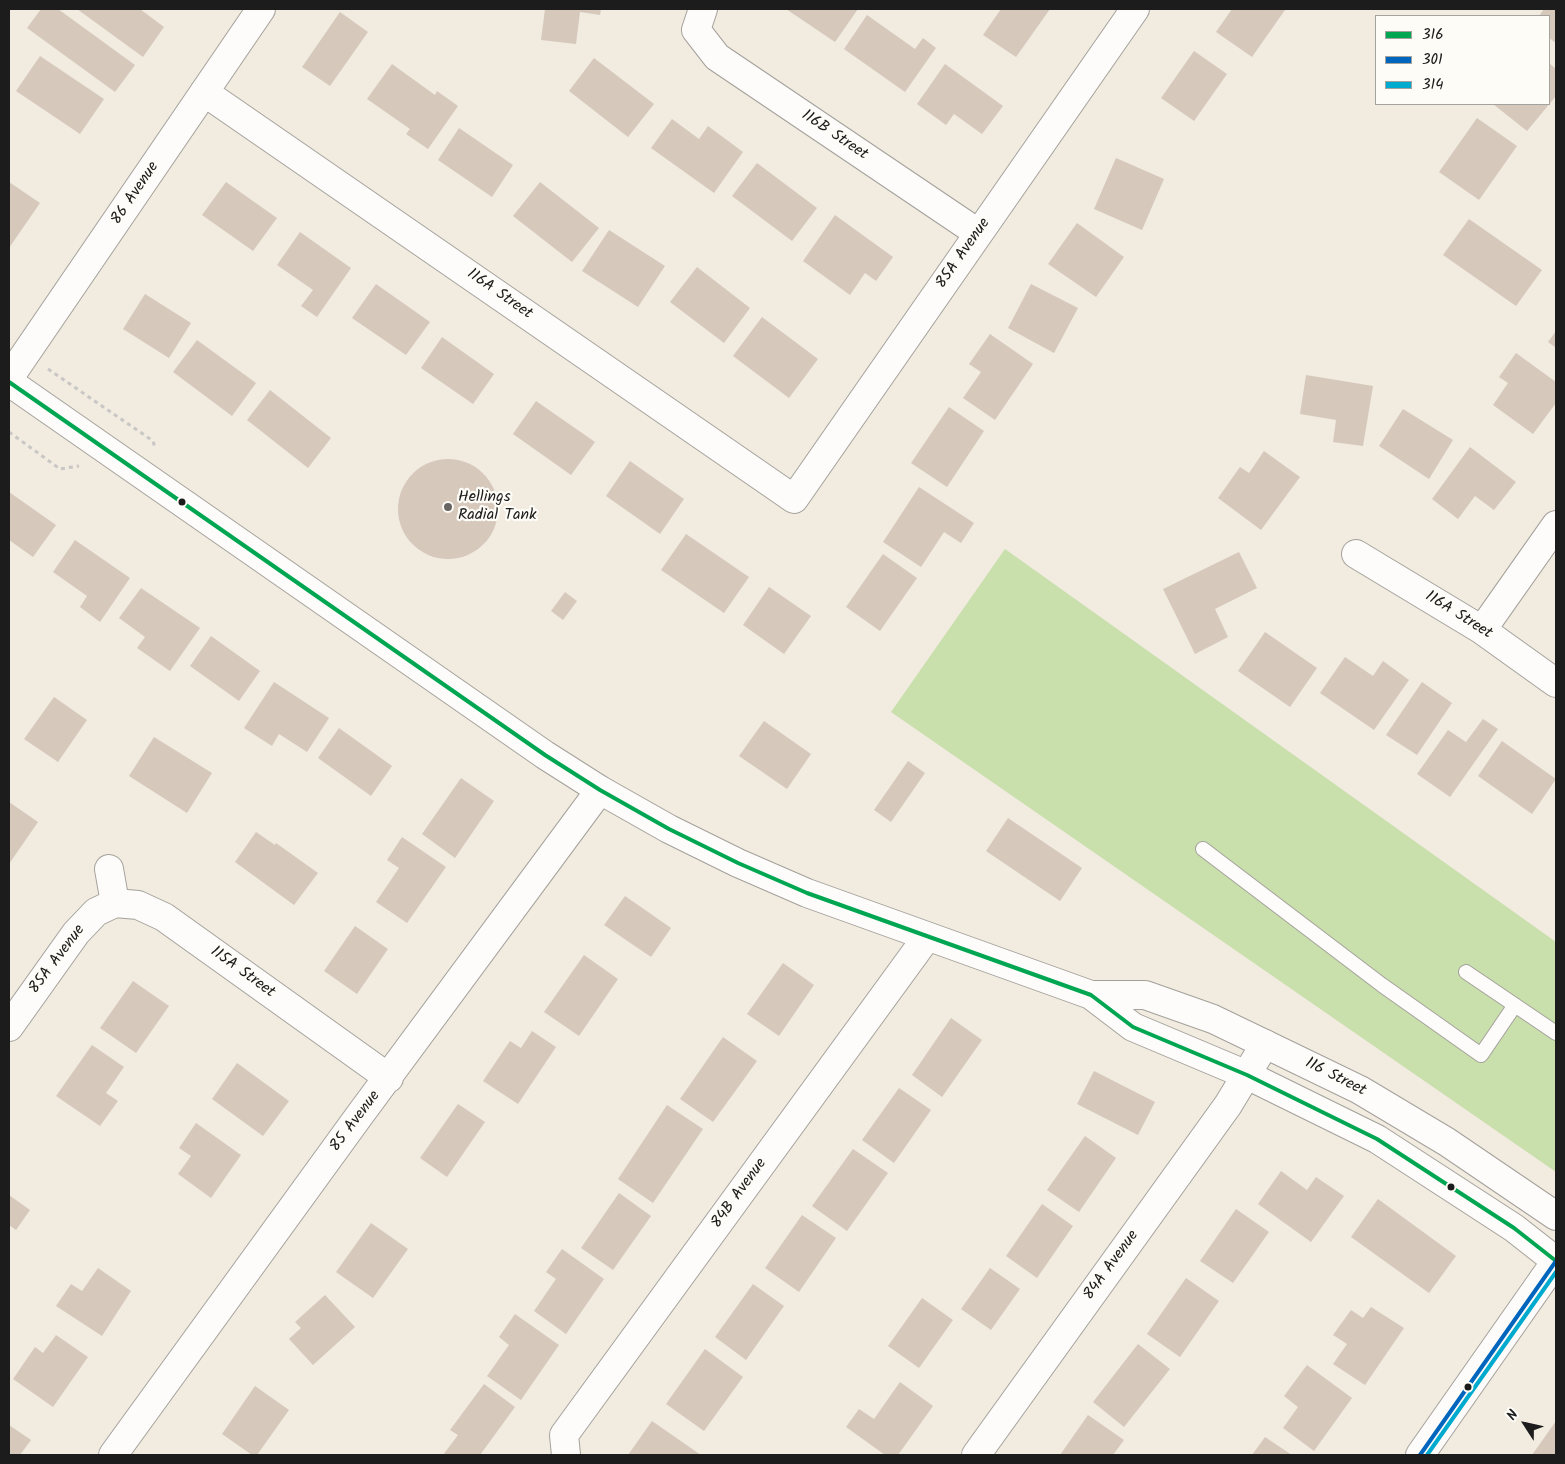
<!DOCTYPE html>
<style>
body{margin:0}
#map{position:relative;width:1565px;height:1464px;overflow:hidden;background:#f1ebe0;font-family:Kalam,sans-serif}
canvas{display:block}
.frame{position:absolute;inset:0;border:10px solid #1c1c1c;pointer-events:none}
.legend{position:absolute;left:1375px;top:15px;width:175px;height:90px;box-sizing:border-box;background:#fdfcf7;border:1px solid #a3a29f;margin:0;padding:6px 9px;list-style:none;font-size:15px;color:#1c1c1c}
.legend li{display:flex;align-items:center;gap:10px;height:25px}
.legend b{width:25px;border:1px solid #a3a29f}
.north{position:absolute;left:1500px;top:1399px;width:50px;height:50px;-webkit-text-stroke:4px #fdfcf7;paint-order:stroke;rotate:305deg;font-size:14px;font-weight:700;line-height:20px;text-align:center;color:#1c1c1c}
.north::after{content:'';display:block;margin:auto;width:18px;height:22px;background:#1c1c1c;clip-path:polygon(50% 0,100% 100%,50% 72%,0 100%)}
</style>
<div id="map">
<canvas width="1565" height="1464"></canvas>
<div class="frame"></div>
<ul class="legend">
<li><b style="height:6px;background:#00a651"></b>316</li>
<li><b style="height:6px;background:#0065bd"></b>301</li>
<li><b style="height:6px;background:#00a9ce"></b>314</li>
</ul>
<div class="north">N</div>
</div>
<script>
const context = document.querySelector('canvas').getContext('2d');
context.lineJoin = 'round';
function paint(path, color) {
  context.fillStyle = color;
  context.fill(path, 'evenodd');
}
function shape(rows) {
  const path = new Path2D();
  for (const r of rows) {
    if (r.length === 3) {
      path.moveTo(r[0] + r[2], r[1]);
      path.arc(r[0], r[1], r[2], 0, 2 * Math.PI);
      continue;
    }
    path.moveTo(r[0], r[1]);
    for (let i = 2; i < r.length; i += 2) path.lineTo(r[i], r[i + 1]);
  }
  return path;
}
function trace(path, color, width, dash) {
  context.strokeStyle = color;
  context.lineWidth = width;
  context.lineCap = dash ? 'butt' : 'round';
  context.setLineDash(dash || []);
  context.stroke(path);
}
function drawText(font, color, halo, rows, align = 'center') {
  context.font = font + ' Kalam,sans-serif';
  context.lineWidth = 4.5;
  context.setLineDash([]);
  context.textBaseline = 'middle';
  context.strokeStyle = halo;
  context.fillStyle = color;
  for (const [text, x, y, turn = 0] of rows) {
    context.save();
    context.translate(x, y);
    context.rotate((+turn || 0) * Math.PI / 180);
    context.textAlign = isNaN(turn) ? turn : align;
    if (halo) context.strokeText(text, 0, 0);
    context.fillText(text, 0, 0);
    context.restore();
  }
}
const green = shape([
 [1005,549,1556,942,1556,1172,891,712]
]);
const building = shape([
 [41,9,58,9,135,65,115,92,27,28],
 [77,9,140,9,164,27,143,57],
 [545,9,601,9,600,15,580,12,576,44,541,40],
 [786,9,858,9,835,42],
 [1001,9,1050,9,1016,57,983,35],
 [1232,9,1283,9,1285,10,1252,57,1216,32],
 [1544,9,1556,9,1556,43,1549,38,1549,16,1539,16],
 [340,12,368,32,330,86,302,67],
 [867,15,915,49,923,38,936,48,905,92,844,49],
 [1194,51,1227,74,1194,121,1161,98],
 [40,56,104,99,80,134,16,91],
 [594,58,654,104,628,137,569,91],
 [1549,63,1556,69,1556,96,1527,131,1493,104,1549,104],
 [392,64,435,95,437,91,458,106,428,149,406,134,410,129,367,99],
 [945,64,1003,106,982,134,954,114,946,125,917,104],
 [1477,118,1517,146,1479,200,1439,172],
 [672,119,699,139,708,126,743,152,714,193,651,148],
 [459,128,513,165,492,197,438,160],
 [1116,158,1164,179,1142,230,1094,209],
 [757,163,817,208,792,241,732,196],
 [9,182,40,203,9,248],
 [226,182,277,218,253,251,202,215],
 [540,182,599,228,572,262,513,216],
 [835,215,893,257,876,281,865,273,850,295,803,261],
 [1469,219,1542,270,1516,306,1443,255],
 [1077,223,1124,257,1096,297,1048,264],
 [609,230,665,266,638,307,582,271],
 [300,232,351,268,317,317,301,306,313,290,277,265],
 [697,267,750,308,724,343,670,302],
 [376,284,430,322,406,355,352,318],
 [1031,284,1078,308,1054,353,1008,328],
 [145,294,191,323,169,358,123,329],
 [762,317,818,359,789,398,733,356],
 [1556,331,1556,348,1548,342],
 [990,334,1033,364,995,420,963,398,981,372,969,364],
 [442,337,494,374,473,404,421,368],
 [197,340,256,383,232,416,173,372],
 [1516,353,1556,382,1556,403,1533,434,1493,405,1508,383,1499,377],
 [1306,375,1373,386,1363,446,1333,442,1336,420,1300,414],
 [270,390,331,438,308,468,247,420],
 [536,401,595,442,571,475,513,434],
 [949,407,984,431,947,487,911,463],
 [1403,409,1453,440,1429,479,1379,446],
 [1470,447,1516,482,1494,510,1475,496,1458,519,1432,499],
 [1264,451,1300,477,1261,530,1218,498,1240,467,1249,473],
 [448,509,50],
 [630,461,684,499,660,534,606,496],
 [919,487,974,523,961,543,944,532,921,567,883,542],
 [9,492,56,525,33,557,9,540],
 [686,534,749,577,724,613,661,570],
 [75,540,130,578,100,622,80,607,87,596,53,572],
 [1239,552,1257,588,1215,609,1228,637,1195,654,1163,589],
 [883,554,917,578,880,631,846,607],
 [769,587,811,616,784,654,743,625],
 [141,588,200,628,170,671,137,648,145,637,119,618],
 [565,592,577,601,563,620,551,611],
 [1265,632,1317,668,1290,707,1238,671],
 [211,636,260,671,239,701,190,666],
 [1345,657,1373,676,1383,661,1409,680,1374,730,1320,693],
 [274,682,329,718,307,752,279,734,272,746,244,728],
 [1422,682,1452,703,1417,755,1386,735],
 [54,697,87,720,58,762,24,739],
 [1483,719,1498,729,1450,797,1417,774,1448,730,1466,742],
 [764,721,811,754,787,789,739,756],
 [339,728,392,766,371,796,318,758],
 [154,737,212,773,187,813,129,776],
 [1502,741,1556,779,1532,814,1478,776],
 [908,761,925,773,891,822,874,810],
 [461,778,494,801,455,858,422,834],
 [9,802,38,822,9,864],
 [1008,818,1082,868,1060,901,986,851],
 [256,832,275,845,276,843,318,873,294,905,235,862],
 [402,837,446,867,407,923,376,902,399,868,387,860],
 [625,896,671,928,651,957,604,925],
 [355,926,388,949,357,994,324,971],
 [584,955,618,979,579,1036,544,1012],
 [783,963,814,985,779,1036,747,1014],
 [133,981,169,1006,136,1053,100,1028],
 [951,1018,982,1040,942,1097,912,1075],
 [532,1031,556,1047,518,1104,483,1081,510,1041,521,1048],
 [723,1037,757,1061,713,1122,680,1099],
 [92,1045,124,1067,106,1093,118,1101,100,1126,56,1096],
 [237,1063,289,1101,263,1136,212,1099],
 [1094,1071,1155,1102,1138,1135,1077,1104],
 [899,1088,931,1110,894,1163,862,1140],
 [458,1104,485,1122,447,1177,420,1158],
 [667,1105,703,1129,653,1203,618,1179],
 [196,1123,241,1155,211,1198,178,1174,191,1156,179,1148],
 [1085,1136,1116,1158,1079,1212,1047,1190],
 [853,1149,888,1173,847,1231,812,1206],
 [1281,1171,1307,1190,1316,1177,1344,1196,1311,1242,1258,1204],
 [619,1193,651,1216,613,1270,581,1248],
 [9,1195,30,1210,16,1230,9,1225],
 [1378,1199,1456,1256,1429,1293,1351,1237],
 [1042,1204,1073,1226,1037,1278,1006,1256],
 [1236,1209,1269,1232,1233,1283,1200,1261],
 [802,1215,836,1238,799,1292,765,1268],
 [371,1223,408,1249,373,1298,336,1272],
 [562,1249,604,1279,566,1334,534,1311,556,1279,546,1272],
 [98,1268,131,1291,102,1336,56,1306,71,1284,82,1291],
 [990,1268,1020,1289,991,1330,961,1309],
 [1186,1278,1219,1301,1180,1357,1147,1334],
 [753,1284,784,1306,746,1360,715,1337],
 [325,1295,355,1327,313,1365,289,1339,301,1328,295,1322],
 [922,1298,953,1320,919,1368,888,1346],
 [1371,1307,1404,1328,1365,1385,1333,1364,1347,1344,1333,1335,1351,1310,1363,1318],
 [515,1314,559,1345,521,1400,487,1376,509,1345,499,1337],
 [56,1335,88,1357,53,1407,13,1379,35,1347,43,1353],
 [1138,1344,1170,1369,1124,1427,1093,1402],
 [705,1349,743,1377,704,1431,666,1404],
 [1307,1365,1352,1398,1314,1451,1283,1428,1298,1407,1284,1396],
 [900,1382,933,1406,898,1455,885,1455,846,1427,859,1409,874,1419],
 [484,1384,515,1407,480,1455,443,1455,458,1435,450,1430],
 [255,1386,289,1410,257,1455,252,1455,222,1434],
 [1088,1415,1124,1440,1113,1455,1060,1455],
 [652,1421,701,1455,628,1455],
 [1556,1421,1556,1455,1532,1455],
 [9,1425,31,1440,20,1455,9,1455],
 [1265,1437,1292,1455,1252,1455]
]);
const path = shape([
 [48,369,153,441,155,448],
 [9,432,60,469,79,466]
]);
const lane = shape([
 [1203,849,1382,985,1481,1055,1515,1005],
 [1466,972,1556,1033]
]);
const street = shape([
 [703,9,696,30,717,57,978,233],
 [204,92,794,499,1135,9],
 [9,378,261,9],
 [1356,554,1482,630,1556,683],
 [1482,630,1556,525],
 [109,869,115,903,138,905,164,917,389,1078],
 [9,1027,76,933,96,912,115,903],
 [113,1455,359,1116,600,790],
 [566,1455,564,1435,927,937],
 [976,1455,1228,1105,1265,1044]
]);
const secondary = shape([
 [9,382,545,755,600,790,669,829,738,863,807,893,1091,995,1133,1027,1247,1075,1377,1139,1514,1228,1556,1261],
 [1091,995,1145,995,1213,1019,1265,1044,1360,1090,1447,1142,1556,1216],
 [1420,1455,1556,1261]
]);
const bus1 = shape([
 [9,382,545,755,600,790,669,829,738,863,807,893,1091,995,1133,1027,1247,1075,1377,1139,1514,1228,1556,1261]
]);
const bus2 = shape([
 [1420,1455,1556,1261]
]);
const bus3 = shape([
 [1427,1455,1556,1272]
]);
const markers = [
 [182,502,4.5,"#1c1c1c"],
 [448,507,5,"#676461"],
 [1451,1187,4.5,"#1c1c1c"],
 [1468,1387,4.5,"#1c1c1c"]
];
const streetNames = [
 ["116B Street",834,136,34],
 ["86 Avenue",136,194,-56],
 ["85A Avenue",964,254,-55],
 ["116A Street",499,295,35],
 ["116A Street",1458,616,32],
 ["85A Avenue",58,960,-53],
 ["115A Street",242,973,36],
 ["116 Street",1335,1078,27],
 ["85 Avenue",356,1122,-53],
 ["84B Avenue",740,1194,-54],
 ["84A Avenue",1112,1266,-54]
];
const poiNames = [
 ["Hellings",458,498],
 ["Radial Tank",458,516]
];
paint(green, '#c9dfac');
paint(building, '#d7c8bc');
trace(lane, '#a4a19b', 16);
trace(street, '#a4a19b', 30);
trace(secondary, '#a4a19b', 30);
trace(path, '#c9c7c5', 3, [4, 4]);
trace(lane, '#fdfcfa', 14);
trace(street, '#fdfcfa', 28);
trace(secondary, '#fdfcfa', 28);
trace(bus1, '#00a651', 4);
trace(bus2, '#0065bd', 4);
trace(bus3, '#00a9ce', 4);
for (const [x, y, r, color] of markers) {
  const dot = new Path2D();
  dot.arc(x, y, r, 0, 2 * Math.PI);
  context.fillStyle = color;
  context.fill(dot);
  trace(dot, '#fdfcf7', 2);
}
drawText('16px', '#1c1c1c', '#fdfcf7', streetNames);
drawText('16px', '#1c1c1c', '#fdfcf7', poiNames, 'left');
</script>
